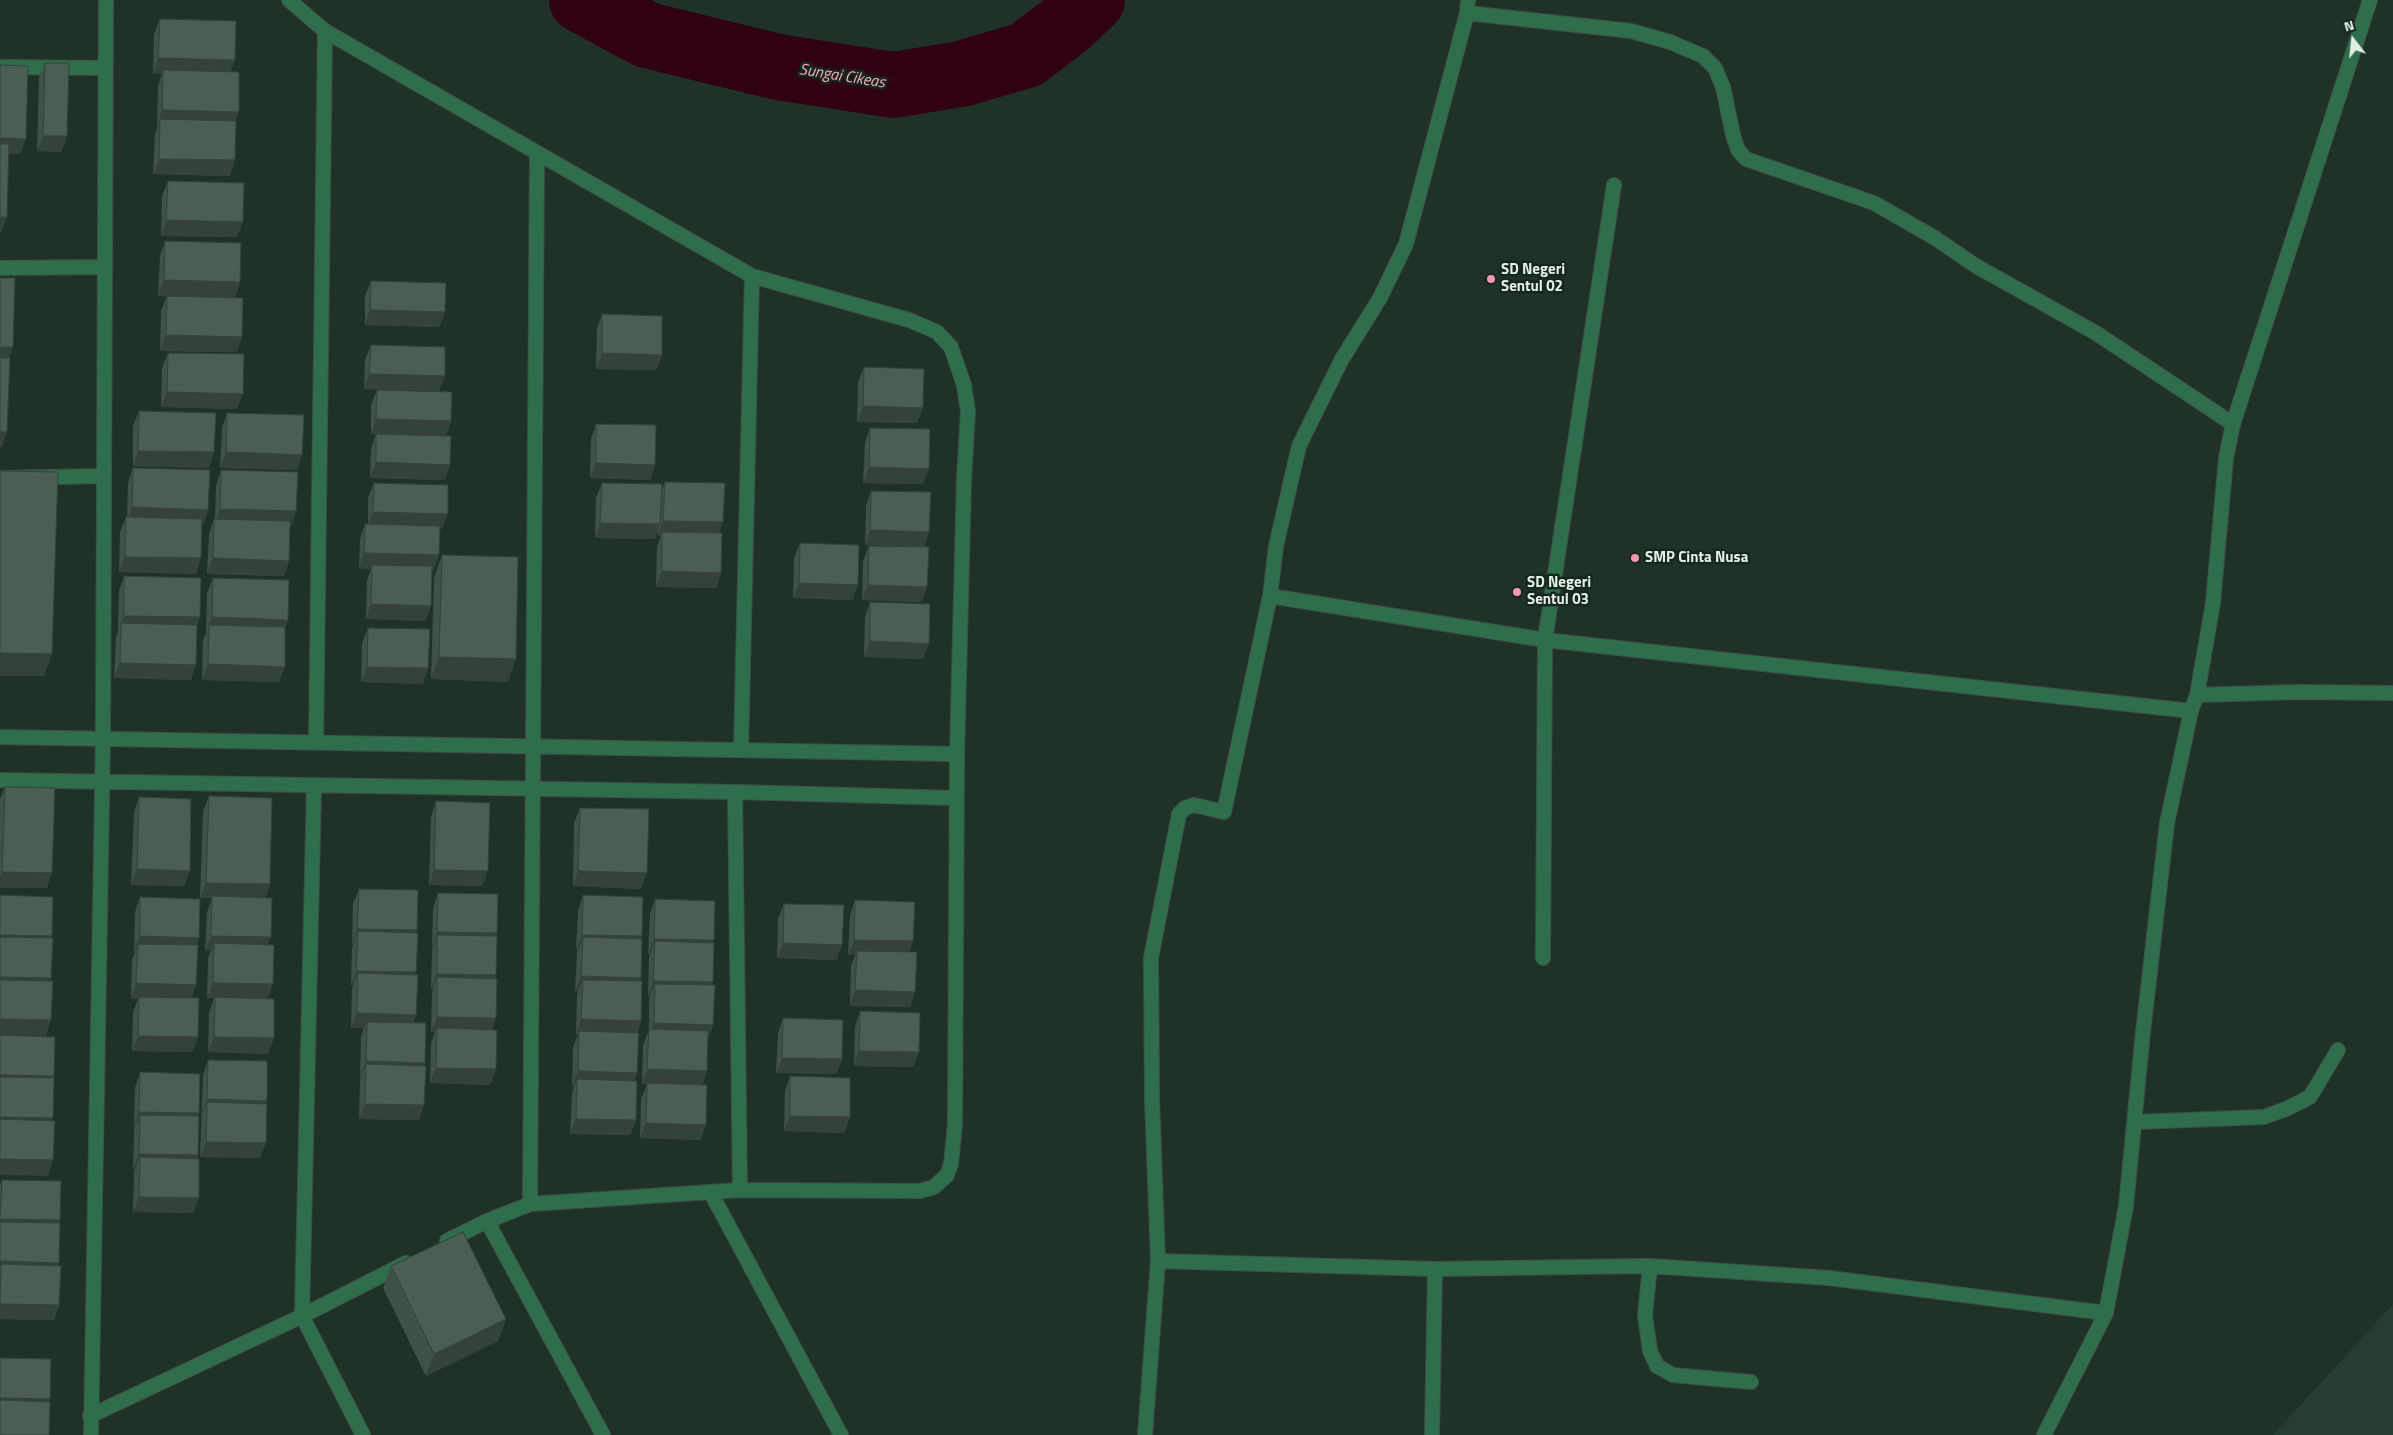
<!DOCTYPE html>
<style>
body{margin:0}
#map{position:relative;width:2393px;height:1435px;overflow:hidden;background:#203227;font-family:"Titillium Web",sans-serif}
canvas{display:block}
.north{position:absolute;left:2328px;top:15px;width:50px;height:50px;-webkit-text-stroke:4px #16281e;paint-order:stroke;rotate:344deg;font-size:14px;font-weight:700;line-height:20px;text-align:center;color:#e3eee7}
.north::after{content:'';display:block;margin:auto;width:18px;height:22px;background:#e3eee7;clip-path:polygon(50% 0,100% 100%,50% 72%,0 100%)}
</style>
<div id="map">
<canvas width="2393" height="1435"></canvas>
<div class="north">N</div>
</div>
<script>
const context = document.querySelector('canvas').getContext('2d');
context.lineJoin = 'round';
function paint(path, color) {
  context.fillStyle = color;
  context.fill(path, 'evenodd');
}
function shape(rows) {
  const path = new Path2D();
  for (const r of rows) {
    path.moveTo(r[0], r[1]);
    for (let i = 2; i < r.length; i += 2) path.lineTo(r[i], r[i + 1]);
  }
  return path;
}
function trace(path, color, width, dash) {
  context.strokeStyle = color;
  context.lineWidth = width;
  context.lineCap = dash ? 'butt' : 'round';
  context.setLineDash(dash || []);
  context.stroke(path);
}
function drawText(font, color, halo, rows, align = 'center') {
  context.font = font + ' "Titillium Web",sans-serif';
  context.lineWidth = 5;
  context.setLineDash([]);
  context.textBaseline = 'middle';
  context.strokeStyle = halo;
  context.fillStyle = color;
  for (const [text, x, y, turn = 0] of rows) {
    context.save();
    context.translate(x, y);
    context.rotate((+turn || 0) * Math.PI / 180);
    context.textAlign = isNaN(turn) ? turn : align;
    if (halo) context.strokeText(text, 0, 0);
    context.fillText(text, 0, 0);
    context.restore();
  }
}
const built = shape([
 [2393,1304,2393,1435,2273,1435]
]);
const river = shape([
 [582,0,647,35,778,67,893,85,961,74,1026,55,1068,23,1092,0]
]);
const minor = shape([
 [289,0,325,31,752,276,909,320,937,332,951,347,964,385,968,412,964,479,957,754,955,1124,951,1164,947,1175,934,1187,920,1191,740,1190,530,1204],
 [1467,13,1468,0],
 [0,67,105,68],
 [0,268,105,267],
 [0,478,103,476],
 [1270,596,1545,640,2191,711],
 [2197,695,2298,692,2393,693],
 [0,737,957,754],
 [316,742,325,31],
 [741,750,752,276],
 [0,780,735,792,956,798],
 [314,786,302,1316,363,1435],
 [735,792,740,1190],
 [1543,958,1545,640,1614,185],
 [2135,1122,2264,1117,2286,1109,2310,1097,2338,1050],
 [711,1193,841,1435],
 [487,1221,603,1435],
 [447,1241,487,1221,530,1204,537,153],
 [1158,1261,1435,1269,1650,1266,1829,1278,2106,1313],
 [1650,1266,1645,1315,1650,1351,1657,1366,1673,1375,1751,1382],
 [90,1416,302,1316,406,1263],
 [91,1435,103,739,106,0],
 [1145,1435,1158,1261,1152,1099,1151,958,1179,814,1185,808,1194,805,1224,812,1270,596,1276,546,1299,446,1342,359,1380,298,1406,244,1467,13,1631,31,1670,42,1703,56,1715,68,1723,87,1733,135,1738,150,1746,159,1874,203,1935,238,1976,266,2096,333,2233,424],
 [1432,1435,1435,1269],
 [2044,1435,2106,1313,2126,1206,2143,1032,2167,823,2191,711,2197,695,2213,603,2226,458,2233,424,2370,0]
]);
const wall = shape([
 [160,19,235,60,230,72,235,121,230,176,153,174,155,134,158,126,157,126,158,86,162,74,153,74,154,34],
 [45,63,67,136,61,152,37,151,39,78],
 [168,181,237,237,161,236,162,196],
 [165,241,240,282,235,297,158,296,160,256],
 [371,281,445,312,439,327,365,325,365,296],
 [167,296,237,352,160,351,161,311],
 [602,314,662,355,656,370,596,369,597,329],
 [371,345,439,391,364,389,365,360],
 [168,353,237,409,161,407,162,368],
 [864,367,923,408,917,423,857,422,858,382],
 [377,390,451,421,446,436,445,480,370,478,371,449,376,434,371,434,371,405],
 [139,411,209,468,133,466,133,426],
 [227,413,302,455,297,470,220,468,222,428],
 [596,424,655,465,650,480,590,478,591,439],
 [870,428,923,484,863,483,865,443],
 [133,468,208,510,203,525,202,525,196,574,119,572,120,532,126,517,127,517,128,483],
 [221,470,291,527,290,527,289,561,284,576,207,574,209,534,214,519,215,519,216,486],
 [665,482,719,533,721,573,716,588,656,587,657,547,661,536,658,536,658,530,655,539,595,538,596,498,602,483,661,491],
 [374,483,442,529,440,529,439,555,433,570,432,570,431,606,425,621,366,619,367,580,371,569,359,568,360,539,365,524,368,524,368,498],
 [871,491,929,532,924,547,865,545,866,506],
 [800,543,853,600,793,598,794,558],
 [869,546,927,587,922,602,862,600,863,561],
 [442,555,508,682,431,679,434,578],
 [124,576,197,625,191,680,114,678,116,638,118,631,119,591],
 [213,578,288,620,285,627,279,682,202,680,203,640,206,633,207,593],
 [870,602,923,659,864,657,865,617],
 [368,628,423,684,361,682,362,643],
 [5,787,47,888,0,888,0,799],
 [209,796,270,884,265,898,268,944,267,999,274,1038,268,1054,208,1052,209,1013,214,998,207,998,208,958,211,951,205,951,207,912,212,898,200,898,203,812],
 [139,797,184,886,131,885,134,812],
 [436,801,488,871,482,886,429,885,431,817],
 [580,808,641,889,573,886,574,823],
 [359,889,416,933,416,972,415,975,416,1015,413,1023,425,1063,424,1066,424,1105,419,1120,359,1119,360,1079,361,1077,360,1076,361,1037,364,1028,351,1028,352,989,353,986,351,986,352,947,353,944,352,944,353,904],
 [438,893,497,933,496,936,496,975,495,979,492,1030,496,1069,490,1085,430,1083,431,1043,435,1032,431,1032,432,992,433,989,431,989,432,950,433,947,432,947,433,908],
 [583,895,642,936,641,939,641,978,640,981,641,1021,637,1033,635,1080,636,1120,630,1135,570,1134,572,1094,574,1086,572,1086,573,1047,578,1035,576,1035,577,995,578,992,575,992,577,952,578,950,576,950,578,911],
 [140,897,197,945,196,985,191,998,198,1037,192,1052,132,1051,133,1012,138,999,131,999,132,959,135,952,134,952,135,912],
 [655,899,713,943,712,985,708,1039,702,1085,706,1125,700,1140,640,1138,641,1099,647,1084,642,1084,643,1045,649,1030,649,999,650,996,648,996,649,957,650,954,648,954,650,914],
 [855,900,909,952,915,992,910,1007,850,1006,851,966,855,955,848,955,850,916],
 [784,904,837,960,777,958,778,919],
 [860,1011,919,1052,913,1067,854,1066,855,1027],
 [783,1018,842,1059,836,1074,776,1073,778,1033],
 [208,1060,266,1104,260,1158,200,1157,203,1075],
 [140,1072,198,1116,198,1155,197,1159,193,1213,133,1212,134,1172,135,1169,133,1169,134,1130,135,1127,134,1127,135,1088],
 [790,1076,850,1117,844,1133,784,1131,785,1091],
 [2,1180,59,1223,59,1263,58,1266,59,1305,54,1320,0,1319,0,1184],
 [391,1266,506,1319,498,1341,426,1376,383,1288]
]);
const shadedWall = shape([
 [158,58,235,60,229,75,163,70,162,74,153,74],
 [162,110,239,112,233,127,160,119,158,126,157,126],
 [43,136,67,136,61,152,37,151],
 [0,138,26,139,20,154,0,154],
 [159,159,235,160,230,176,153,174],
 [0,217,7,217,1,233,0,233],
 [166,220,243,222,237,237,161,236],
 [164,280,240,282,235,297,158,296],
 [370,310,445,312,439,327,365,325],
 [166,335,242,337,237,352,160,351],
 [0,347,13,347,8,362,0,362],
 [602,353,662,355,656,370,596,369],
 [369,374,445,376,439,391,364,389],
 [167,392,243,394,237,409,161,407],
 [863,406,923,408,917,423,857,422],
 [376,419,451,421,446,436,371,434],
 [0,432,7,432,2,447,0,447],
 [138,451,214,452,209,468,133,466],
 [226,452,302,455,297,470,220,468],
 [376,462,450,465,445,480,370,478],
 [596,463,655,465,650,480,590,478],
 [869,467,929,469,923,484,863,483],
 [132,507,208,510,203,525,127,523],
 [220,509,296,511,291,527,215,525],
 [373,512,448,514,442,529,367,527],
 [663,521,723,522,717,538,662,532,661,536,658,536],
 [600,523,660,524,655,539,595,538],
 [870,530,929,532,924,547,865,545],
 [364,553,439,555,433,570,372,569,372,565,371,569,359,568],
 [125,557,201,558,196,574,119,572],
 [213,558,289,561,284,576,207,574],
 [662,571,721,573,716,588,656,587],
 [799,583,858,585,853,600,793,598],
 [868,585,927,587,922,602,862,600],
 [371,604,431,606,425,621,366,619],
 [124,616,200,617,195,633,121,623,118,631],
 [212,617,288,620,282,635,209,625],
 [870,641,929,644,923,659,864,657],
 [0,653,52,654,44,676,0,676],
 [439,657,516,659,508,682,431,679],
 [120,663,196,665,191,680,114,678],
 [208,664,285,667,279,682,202,680],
 [367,667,428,668,423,684,361,682],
 [137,869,190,871,184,886,131,885],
 [434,870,488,871,482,886,429,885],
 [578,871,647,873,641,889,573,886],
 [2,872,52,873,47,888,0,888,0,877],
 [206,883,270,884,264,900,212,896,212,898,200,898],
 [357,929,417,930,411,946,358,931,353,944,352,944],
 [437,932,497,933,492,949,437,935,433,947,432,947],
 [0,935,52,936,46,951,0,950],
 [582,935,642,936,636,951,583,937,578,950,576,950],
 [140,936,199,938,194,953,138,944,135,952,134,952],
 [211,936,271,937,265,952,214,943,211,951,205,951],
 [654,939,714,940,708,956,655,941,650,954,648,954],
 [854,940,913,941,908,957,857,951,855,955,848,955],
 [783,943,842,945,837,960,777,958],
 [356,971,416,972,411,987,358,973,353,986,351,986],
 [437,974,496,975,491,990,437,977,433,989,431,989],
 [581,976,641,978,635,994,583,980,578,992,575,992],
 [0,977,51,978,46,993,0,992],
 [653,981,713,982,707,997,655,984,650,996,648,996],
 [136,983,196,985,191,1000,139,997,138,999,131,999],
 [213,983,273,984,267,1000,207,998],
 [855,990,915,992,910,1007,850,1006],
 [357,1013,416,1015,411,1030,367,1022,364,1028,351,1028],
 [437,1017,496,1018,491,1033,437,1028,435,1032,431,1032],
 [0,1019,51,1020,46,1036,0,1035],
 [581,1019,641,1021,635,1036,579,1031,578,1035,576,1035],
 [654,1023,713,1025,708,1040,648,1039],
 [138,1036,198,1037,192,1052,132,1051],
 [214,1037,274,1038,268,1054,208,1052],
 [859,1051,919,1052,913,1067,854,1066],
 [782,1058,842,1059,836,1074,776,1073],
 [366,1061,425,1063,420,1079,366,1064,361,1077,360,1076],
 [436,1068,496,1069,490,1085,430,1083],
 [647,1069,707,1071,702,1086,642,1084],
 [578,1071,637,1073,632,1088,577,1079,574,1086,572,1086],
 [0,1075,54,1076,48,1091,0,1090],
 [207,1099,267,1101,261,1116,207,1102,202,1114,201,1114],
 [365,1104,424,1105,419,1120,359,1119],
 [139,1112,199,1113,194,1129,140,1115,135,1127,134,1127],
 [790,1116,850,1117,844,1133,784,1131],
 [0,1117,53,1118,47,1133,0,1132],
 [576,1119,636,1120,630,1135,570,1134],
 [646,1123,706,1125,700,1140,640,1138],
 [206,1142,266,1143,260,1158,200,1157],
 [139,1154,198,1155,193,1170,140,1157,135,1169,133,1169],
 [0,1159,53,1160,48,1176,0,1175],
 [139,1197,199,1198,193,1213,133,1212],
 [0,1219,60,1220,54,1236,0,1234],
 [0,1261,59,1263,54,1278,1,1264,0,1267],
 [0,1304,59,1305,54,1320,0,1319],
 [506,1319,498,1341,426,1376,434,1354],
 [0,1398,50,1399,44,1414,0,1413]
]);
const building = shape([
 [160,19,236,21,235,60,158,58,160,19],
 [45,63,69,63,67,136,43,136,45,63],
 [0,65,28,66,26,139,0,138,0,65],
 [163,70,239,72,239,112,162,110,163,70],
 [160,119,236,121,235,160,159,159,160,119],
 [0,144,9,144,7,217,0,217,0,144],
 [168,181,244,183,243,222,166,220,168,181],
 [165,241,241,243,240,282,164,280,165,241],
 [0,278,15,278,13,347,0,347,0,278],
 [371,281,446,283,445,312,370,310,371,281],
 [167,296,243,298,242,337,166,335,167,296],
 [602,314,662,316,662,355,602,353,602,314],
 [371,345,445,347,445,376,369,374,371,345],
 [168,353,244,354,243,394,167,392,168,353],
 [0,358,10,358,7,432,0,432,0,358],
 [864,367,924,369,923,408,863,406,864,367],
 [377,390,452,392,451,421,376,419,377,390],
 [139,411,216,413,214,452,138,451,139,411],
 [227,413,304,415,302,455,226,452,227,413],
 [596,424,656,425,655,465,596,463,596,424],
 [870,428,930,429,929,469,869,467,870,428],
 [376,434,451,436,450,465,376,462,376,434],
 [133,468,210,470,208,510,132,507,133,468],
 [221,470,298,472,296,511,220,509,221,470],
 [0,471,58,472,52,654,0,653,0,471],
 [665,482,725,483,723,522,663,521,665,482],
 [374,483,448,485,448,514,373,512,374,483],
 [602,483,662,484,660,524,600,523,602,483],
 [871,491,931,492,929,532,870,530,871,491],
 [126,517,202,519,201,558,125,557,126,517],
 [214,519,290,521,289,561,213,558,214,519],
 [365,524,440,526,439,555,364,553,365,524],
 [662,532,722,533,721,573,662,571,662,532],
 [800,543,859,545,858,585,799,583,800,543],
 [869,546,929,547,927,587,868,585,869,546],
 [442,555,518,557,516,659,439,657,442,555],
 [372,565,432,566,431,606,371,604,372,565],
 [124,576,201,578,200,617,124,616,124,576],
 [213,578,289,580,288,620,212,617,213,578],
 [870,602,930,604,929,644,870,641,870,602],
 [121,623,197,625,196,665,120,663,121,623],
 [209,625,285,627,285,667,208,664,209,625],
 [368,628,430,629,428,668,367,667,368,628],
 [5,787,55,788,52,873,2,872,5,787],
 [209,796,272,798,270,884,206,883,209,796],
 [139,797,191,799,190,871,137,869,139,797],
 [436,801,490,803,488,871,434,870,436,801],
 [580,808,649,809,647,873,578,871,580,808],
 [359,889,418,890,417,930,357,929,359,889],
 [438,893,498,894,497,933,437,932,438,893],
 [0,895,53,897,52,936,0,935,0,895],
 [583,895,643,897,642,936,582,935,583,895],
 [212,896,272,898,271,937,211,936,212,896],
 [140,897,200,899,199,938,140,936,140,897],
 [655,899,715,901,714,940,654,939,655,899],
 [855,900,915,902,913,941,854,940,855,900],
 [784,904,844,905,842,945,783,943,784,904],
 [358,931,418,933,416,972,356,971,358,931],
 [437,935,497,936,496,975,437,974,437,935],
 [0,937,53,938,51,978,0,977,0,937],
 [583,937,642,939,641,978,581,976,583,937],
 [655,941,714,943,713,982,653,981,655,941],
 [214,943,274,945,273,984,213,983,214,943],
 [138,944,198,945,196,985,136,983,138,944],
 [857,951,917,952,915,992,855,990,857,951],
 [358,973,418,975,416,1015,357,1013,358,973],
 [437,977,497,979,496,1018,437,1017,437,977],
 [0,980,53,981,51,1020,0,1019,0,980],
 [583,980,642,981,641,1021,581,1019,583,980],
 [655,984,715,985,713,1025,654,1023,655,984],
 [139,997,199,998,198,1037,138,1036,139,997],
 [215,997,274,999,274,1038,214,1037,215,997],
 [860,1011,920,1013,919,1052,859,1051,860,1011],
 [783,1018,843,1020,842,1059,782,1058,783,1018],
 [367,1022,426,1023,425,1063,366,1061,367,1022],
 [437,1028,497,1030,496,1069,436,1068,437,1028],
 [649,1029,708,1031,707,1071,647,1069,649,1029],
 [579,1031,639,1033,637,1073,578,1071,579,1031],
 [0,1035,55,1037,54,1076,0,1075,0,1035],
 [208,1060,267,1061,267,1101,207,1099,208,1060],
 [366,1064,426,1066,424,1105,365,1104,366,1064],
 [140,1072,200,1074,199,1113,139,1112,140,1072],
 [790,1076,850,1078,850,1117,790,1116,790,1076],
 [0,1077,54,1078,53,1118,0,1117,0,1077],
 [577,1079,637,1081,636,1120,576,1119,577,1079],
 [647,1083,707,1085,706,1125,646,1123,647,1083],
 [207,1102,267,1104,266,1143,206,1142,207,1102],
 [140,1115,199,1116,198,1155,139,1154,140,1115],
 [0,1119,55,1121,53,1160,0,1159,0,1119],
 [140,1157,199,1159,199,1198,139,1197,140,1157],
 [2,1180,61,1181,60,1220,0,1219,2,1180],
 [0,1222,60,1223,59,1263,0,1261,0,1222],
 [463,1232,506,1319,434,1354,391,1266,463,1232],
 [1,1264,61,1266,59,1305,0,1304,1,1264],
 [0,1358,51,1359,50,1399,0,1398,0,1358],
 [0,1400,50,1402,49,1435,0,1435,0,1400]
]);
const markers = [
 [1491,279,5,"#f29ab0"],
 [1635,558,5,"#f29ab0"],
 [1517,592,5,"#f29ab0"]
];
const poiNames = [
 ["SD Negeri",1501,270],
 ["Sentul 02",1501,287],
 ["SMP Cinta Nusa",1645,558],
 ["SD Negeri",1527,583],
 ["Sentul 03",1527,600]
];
const waterNames = [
 ["Sungai Cikeas",842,77,9]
];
paint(built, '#253e30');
trace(river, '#300112', 66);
trace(minor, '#3f5046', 16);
trace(minor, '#2e6e4d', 14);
paint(wall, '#405147');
paint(shadedWall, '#344239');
paint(building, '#4b5e52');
trace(building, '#344239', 1);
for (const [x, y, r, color] of markers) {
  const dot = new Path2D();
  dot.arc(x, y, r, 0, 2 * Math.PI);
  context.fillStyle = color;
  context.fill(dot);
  trace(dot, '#16281e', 2);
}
drawText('bold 15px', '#e3eee7', '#16281e', poiNames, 'left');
drawText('italic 16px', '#f9aabd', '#16281e', waterNames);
</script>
